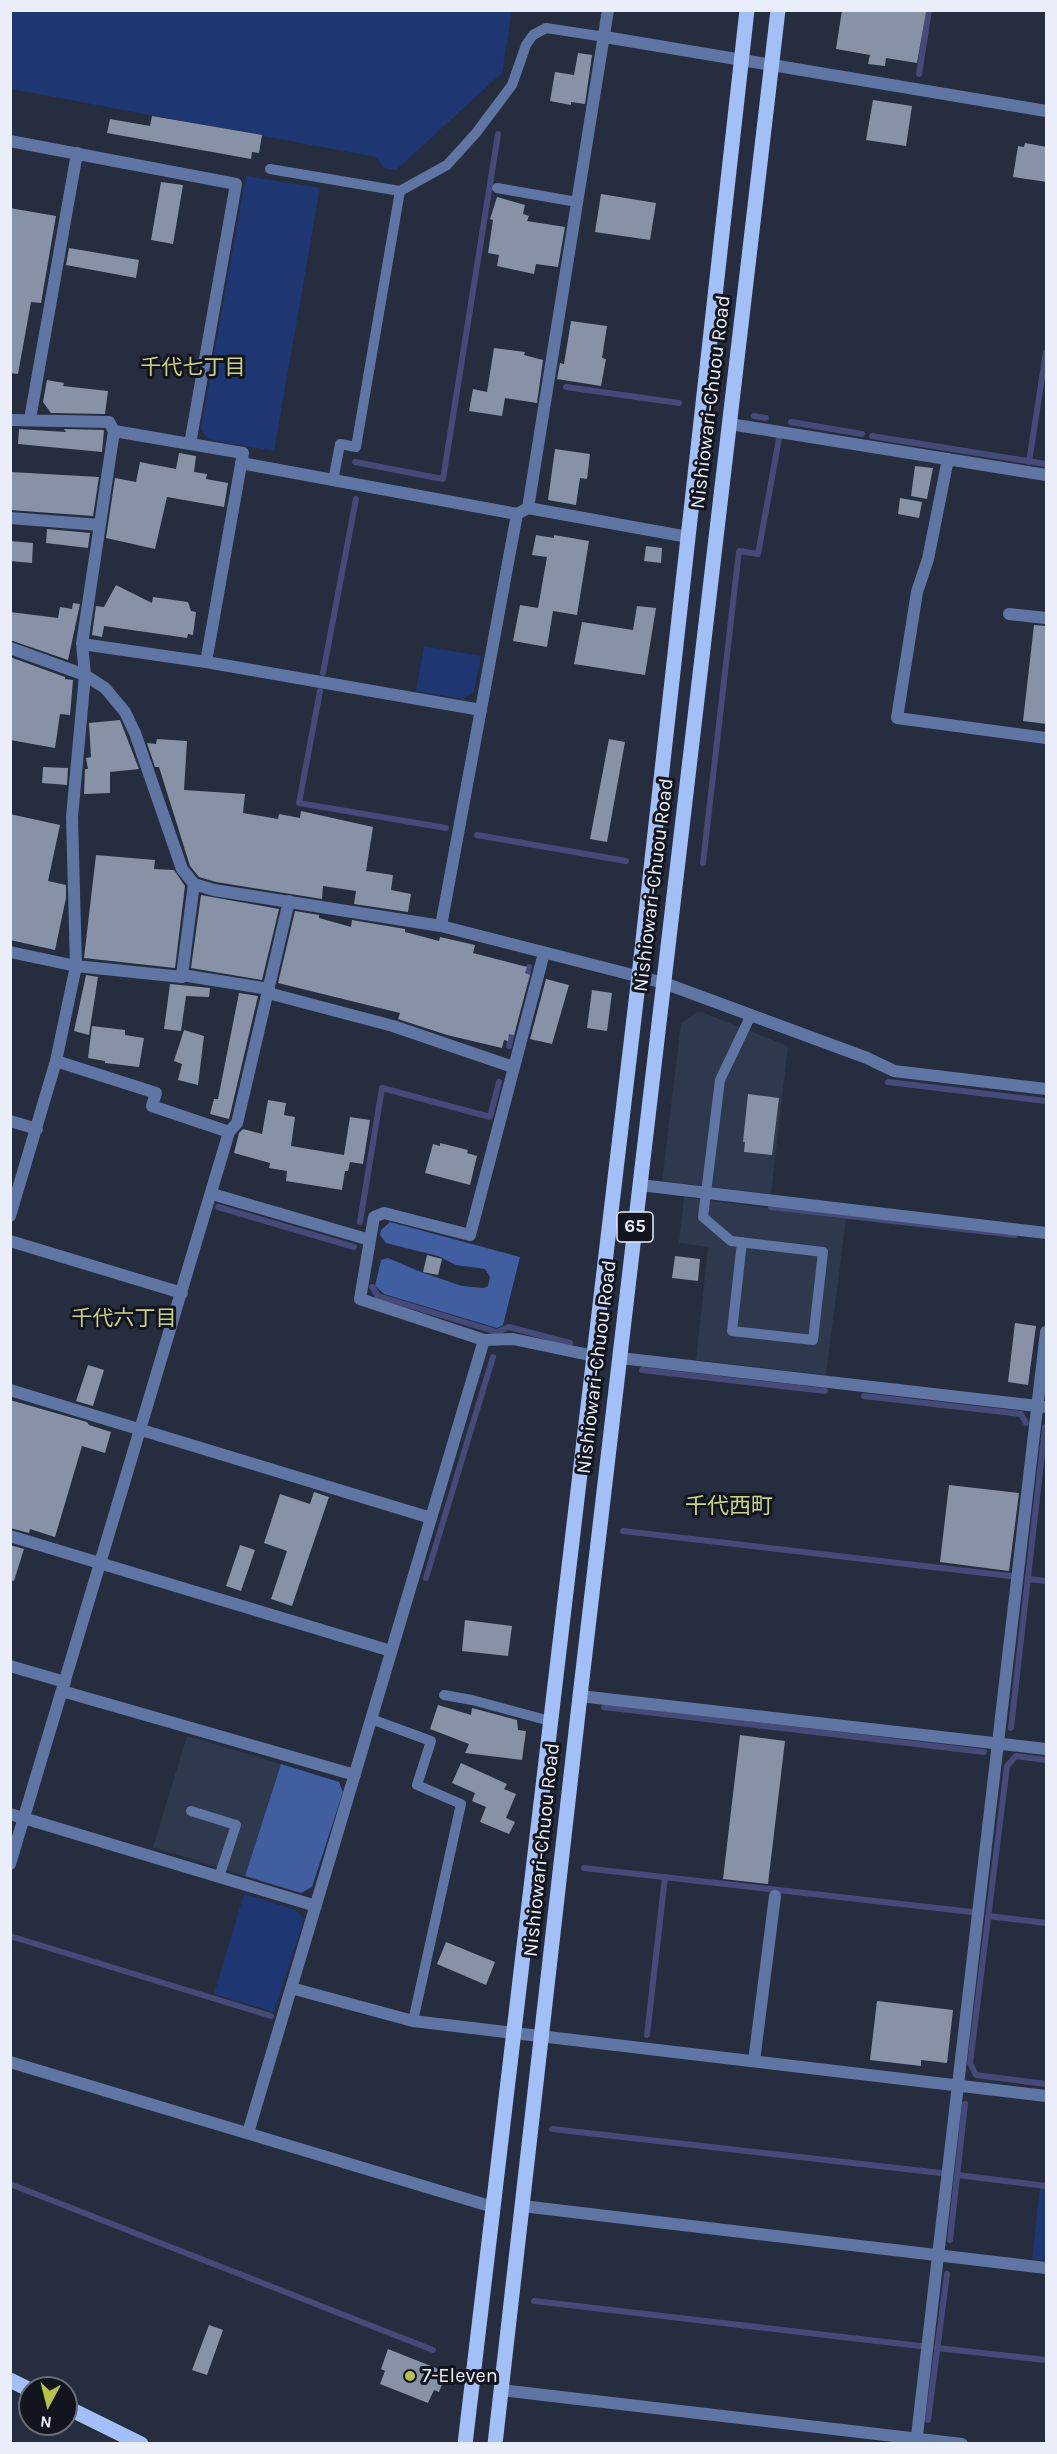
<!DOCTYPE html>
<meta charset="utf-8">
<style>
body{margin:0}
#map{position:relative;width:1057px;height:2454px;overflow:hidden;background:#252d3e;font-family:Karla,sans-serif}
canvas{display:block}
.frame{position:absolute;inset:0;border:12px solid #e9eefa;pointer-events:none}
.north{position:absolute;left:18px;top:2376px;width:60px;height:60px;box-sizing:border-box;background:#12151d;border:2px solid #686c75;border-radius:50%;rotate:187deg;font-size:16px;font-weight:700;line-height:24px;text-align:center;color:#e9eefa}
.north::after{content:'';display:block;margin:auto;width:21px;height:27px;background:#b6c249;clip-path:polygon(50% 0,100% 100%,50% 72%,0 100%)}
</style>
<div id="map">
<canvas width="1057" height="2454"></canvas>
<div class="frame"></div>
<div class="north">N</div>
</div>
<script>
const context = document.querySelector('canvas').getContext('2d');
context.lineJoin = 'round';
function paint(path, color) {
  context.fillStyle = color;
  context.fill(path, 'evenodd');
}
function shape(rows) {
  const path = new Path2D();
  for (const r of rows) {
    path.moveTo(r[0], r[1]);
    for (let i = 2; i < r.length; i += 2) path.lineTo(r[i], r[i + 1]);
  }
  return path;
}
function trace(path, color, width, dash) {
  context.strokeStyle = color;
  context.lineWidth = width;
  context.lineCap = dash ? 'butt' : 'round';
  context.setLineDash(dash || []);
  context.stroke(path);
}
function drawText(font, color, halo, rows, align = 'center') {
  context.font = font + ' Karla,"Noto Sans JP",sans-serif';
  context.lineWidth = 6;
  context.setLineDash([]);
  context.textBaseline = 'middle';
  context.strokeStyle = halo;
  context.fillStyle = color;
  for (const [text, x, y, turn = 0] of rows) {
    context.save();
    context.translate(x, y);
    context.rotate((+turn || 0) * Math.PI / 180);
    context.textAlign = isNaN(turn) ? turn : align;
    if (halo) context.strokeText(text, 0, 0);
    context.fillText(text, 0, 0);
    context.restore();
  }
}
const built = shape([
 [699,1011,788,1046,771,1194,662,1181,681,1023],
 [684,1197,846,1219,826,1375,696,1360,708,1247,679,1243],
 [187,1736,281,1764,245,1876,153,1847]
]);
const green = shape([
 [10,11,512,11,502,73,396,170,384,168,376,157,11,89],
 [246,176,320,188,274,451,207,439,201,428],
 [424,646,481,656,474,692,463,699,416,691],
 [244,1894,296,1910,304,1919,274,2012,214,1994],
 [1040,2188,1046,2189,1046,2261,1032,2259]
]);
const forest = shape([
 [390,1222,520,1257,503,1325,497,1328,384,1294,375,1286,381,1260,388,1258,421,1272,462,1286,484,1288,488,1286,490,1277,485,1269,456,1265,438,1256,386,1243,380,1235,381,1230],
 [281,1764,339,1782,343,1792,312,1887,301,1893,245,1876]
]);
const stream = shape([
 [919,74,929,10],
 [566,387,679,403],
 [754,416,766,418],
 [791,422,862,434],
 [872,436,1046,464],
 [355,462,443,479,498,134],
 [1029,462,1046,352],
 [323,673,356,499],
 [320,691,299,803,446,828],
 [477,835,626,861],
 [703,863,739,551,758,554,779,439],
 [526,980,529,967],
 [509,1046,513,1028],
 [888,1082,1046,1101],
 [218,1207,354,1247],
 [771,1207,1015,1235],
 [360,1222,382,1088,490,1117,499,1082],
 [372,1287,378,1296,497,1332,509,1327,570,1343],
 [642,1370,825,1391],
 [864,1396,1021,1414,1026,1423],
 [623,1531,1010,1576],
 [426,1578,493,1357],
 [1028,1579,1046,1581],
 [604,1707,984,1752],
 [1011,1728,1045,1427],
 [1046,1760,1016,1756,1007,1766,970,2063,976,2075,1046,2084],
 [584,1868,972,1912],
 [988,1916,1046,1923],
 [10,1936,271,2016],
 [647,2035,665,1877],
 [552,2129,941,2173],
 [957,2175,1046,2186],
 [10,2184,433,2350],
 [950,2240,965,2104],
 [534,2301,920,2346],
 [937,2348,1046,2360],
 [928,2420,947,2274]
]);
const building = shape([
 [842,10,926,12,917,63,886,58,885,66,868,64,870,55,836,49],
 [578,53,592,55,585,104,571,102,571,105,550,101,555,72,574,75],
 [873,100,912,106,906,146,866,140],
 [152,116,262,135,259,153,252,152,251,159,107,133,110,119,150,126],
 [1025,143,1047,147,1047,182,1013,177,1018,146,1024,147],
 [161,182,183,185,173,244,151,240],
 [601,194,656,203,650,240,595,232],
 [497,197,525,205,523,214,529,216,527,221,565,227,558,267,536,264,534,274,497,266,499,255,488,253,493,220,490,219],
 [10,208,56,216,41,303,31,302,18,374,10,373],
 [69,248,139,260,136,278,66,265],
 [571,321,607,326,602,358,606,359,601,386,557,379,560,363,564,364],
 [494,348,525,352,524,355,543,360,537,403,505,398,502,416,469,411,473,389,487,392],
 [47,380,64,383,63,386,108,391,105,414,51,413,43,402],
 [19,429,66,432,64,429,104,430,102,452,18,444],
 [555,449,590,454,587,479,580,478,576,505,548,500],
 [179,453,196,456,194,472,207,474,206,479,228,483,224,507,167,497,155,549,106,538,115,478,136,482,140,462,176,469],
 [915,466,933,468,927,499,911,496],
 [10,472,99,477,93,516,10,510],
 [900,498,922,502,919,518,898,514],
 [47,529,90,533,88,548,46,543],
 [536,535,554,538,554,535,589,541,577,615,553,611,547,647,513,641,520,605,538,608,547,557,532,555],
 [10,541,33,543,32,563,10,561],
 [646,546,662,548,661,563,644,561],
 [116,585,152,603,153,597,188,602,191,611,196,612,193,635,188,634,187,638,104,626,102,637,92,635,96,606,104,607],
 [73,603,80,604,68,660,10,640,10,612,58,618,60,607,72,609],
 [637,606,656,608,645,675,574,664,582,622,633,630],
 [1034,625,1047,626,1047,724,1023,721],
 [10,657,65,677,65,679,73,680,70,715,60,714,55,748,10,740],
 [120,720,139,769,110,772,110,793,84,794,85,769,88,769,86,758,91,757,89,723],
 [157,739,187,741,184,790,245,794,243,813,278,819,279,814,300,818,301,811,373,827,366,871,393,875,391,890,411,894,408,912,354,904,356,891,323,886,322,899,216,882,199,877,190,866,159,767,155,767,147,743,156,744],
 [609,739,625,742,607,842,590,839],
 [43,767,68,768,67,785,42,783],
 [10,814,60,825,48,881,66,885,66,898,55,950,10,940],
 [96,855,155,860,154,869,174,870,185,886,175,968,84,958],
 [201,895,279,909,262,980,191,968],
 [295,911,319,915,319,918,351,927,352,920,405,929,405,932,439,941,440,937,475,945,473,953,527,967,525,973,530,975,514,1035,509,1034,508,1041,504,1040,502,1048,447,1035,398,1019,400,1013,278,983],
 [86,975,98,977,89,1035,74,1031],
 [546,979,569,985,552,1044,530,1039],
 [170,984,210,988,209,997,186,996,181,1031,164,1029],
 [592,990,612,993,607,1031,587,1028],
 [239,993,258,996,229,1119,210,1114,214,1099,218,1099],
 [92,1026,125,1030,125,1035,144,1038,139,1067,105,1063,105,1061,88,1058],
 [184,1030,204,1036,198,1085,178,1080,182,1064,174,1061],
 [748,1094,779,1098,772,1155,744,1152,745,1142,743,1142],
 [268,1100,286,1103,284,1115,295,1117,291,1146,344,1155,350,1117,370,1120,363,1164,350,1162,348,1171,345,1171,342,1190,286,1181,287,1171,269,1168,270,1163,234,1153,239,1133,243,1129,262,1134],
 [440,1143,468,1150,467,1153,477,1156,470,1185,425,1173,433,1144,440,1146],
 [427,1255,442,1259,438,1275,423,1272],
 [675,1256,700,1259,698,1281,672,1278],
 [1015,1323,1036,1326,1028,1385,1008,1382],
 [88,1365,104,1370,93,1406,76,1401],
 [10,1400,87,1422,89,1425,111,1432,105,1453,82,1446,55,1537,30,1529,29,1533,10,1528],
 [949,1485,1019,1493,1009,1571,940,1562],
 [314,1492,329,1497,292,1606,271,1599,287,1551,264,1543,280,1494,310,1504],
 [10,1545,24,1549,14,1581,10,1580],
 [240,1545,255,1550,241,1591,226,1586],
 [465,1620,512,1626,508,1656,462,1651],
 [438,1705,471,1715,472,1708,517,1720,518,1730,526,1731,522,1760,465,1753,469,1744,430,1729],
 [740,1735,785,1741,768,1884,723,1879],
 [461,1763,507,1784,504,1789,516,1794,506,1818,515,1822,509,1834,480,1822,486,1807,472,1801,475,1793,452,1783],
 [446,1942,495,1962,486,1985,437,1964],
 [877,2001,953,2010,947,2063,921,2060,921,2066,870,2060],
 [209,2325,223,2330,207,2375,192,2370],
 [388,2349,441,2370,441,2372,446,2374,439,2392,434,2390,428,2403,380,2384,385,2371,381,2369]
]);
const service = shape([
 [270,169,400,191,447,165,476,133,512,85,526,45,533,35,546,28,605,37],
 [497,188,577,202],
 [333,481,340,444,356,447,400,191],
 [742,1242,732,1331,813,1340,823,1252,731,1241,703,1217,720,1080,751,1015],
 [444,1695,472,1700,550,1721],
 [371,1719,431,1741,417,1785,461,1804,413,2021],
 [191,1811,236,1825,219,1877]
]);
const minor = shape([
 [605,37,1046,111],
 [10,141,236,184,190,444],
 [30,419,77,153],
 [10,420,109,422,114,431,82,644,85,675,72,817,76,966,56,1061,10,1216],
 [730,424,1046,475],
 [114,431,243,453,206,662],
 [948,459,928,559,917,592,897,718,1046,738],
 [528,508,688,537],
 [517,514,528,508,608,10],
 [10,518,100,525],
 [1009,614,1046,618],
 [82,644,206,662,481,710],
 [10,648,85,675,105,688,125,712,135,733,182,869,194,884,214,890,441,926],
 [10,952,76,966,182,977,182,975,269,989],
 [182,975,194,884],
 [664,983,867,1058,894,1071,1046,1089],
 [268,993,393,1026,513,1067],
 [56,1061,156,1093,152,1106,229,1132],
 [10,1121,37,1129],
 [640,1185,1046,1233],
 [212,1194,370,1240,360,1299,484,1340,513,1339,594,1356],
 [370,1240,374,1217,384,1213,470,1235,544,953],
 [10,1241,182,1293],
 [620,1358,1046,1407],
 [10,1390,431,1518],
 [10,1536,391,1651],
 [10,1666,65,1682],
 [62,1691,355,1775],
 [580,1696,1046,1749],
 [10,1814,316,1906],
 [10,1864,229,1132,237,1123,289,901],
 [291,1988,413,2021,1046,2096],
 [754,2061,775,1896],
 [10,2062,493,2207],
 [248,2133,484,1340],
 [522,2206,1046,2268],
 [501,2390,962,2444],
 [916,2444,1046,1332]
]);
const tertiary = shape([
 [241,463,517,514,441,926,664,983]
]);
const primary = shape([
 [10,2380,30,2390],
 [66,2407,141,2444],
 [465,2444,639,976,747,10],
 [495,2444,580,1696,778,10]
]);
const markers = [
 [410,2376,6,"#b6c249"]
];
const shields = [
 [635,1227,36]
];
const shieldNames = [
 ["65",635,1227]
];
const streetNames = [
 ["Nishiowari-Chuou Road",711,402,-83],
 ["Nishiowari-Chuou Road",654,885,-83],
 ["Nishiowari-Chuou Road",597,1367,-83],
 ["Nishiowari-Chuou Road",542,1850,-84]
];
const poiNames = [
 ["7-Eleven",422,2376]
];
const neighbourhoodNames = [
 ["千代七丁目",193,368],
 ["千代六丁目",124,1319]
];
const quarterNames = [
 ["千代西町",729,1507]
];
paint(built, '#2e394e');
paint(green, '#1e3672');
paint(forest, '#405ea0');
trace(stream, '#464a79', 6);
paint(building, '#8892a7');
trace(service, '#5f76a4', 10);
trace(minor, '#5f76a4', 12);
trace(tertiary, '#5f76a4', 12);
trace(primary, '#a3bff8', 15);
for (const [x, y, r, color] of markers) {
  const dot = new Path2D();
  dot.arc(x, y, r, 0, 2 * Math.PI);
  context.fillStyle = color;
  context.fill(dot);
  trace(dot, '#12151d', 2);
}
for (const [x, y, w] of shields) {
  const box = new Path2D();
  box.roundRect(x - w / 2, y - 15, w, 30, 4.5);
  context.fillStyle = '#12151d';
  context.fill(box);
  trace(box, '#e9eefa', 1.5);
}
drawText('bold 18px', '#e9eefa', null, shieldNames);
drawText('20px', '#e9eefa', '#12151d', streetNames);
drawText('20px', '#e9eefa', '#12151d', poiNames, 'left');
drawText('21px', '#cad487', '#12151d', neighbourhoodNames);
drawText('22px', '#cad487', '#12151d', quarterNames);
</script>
